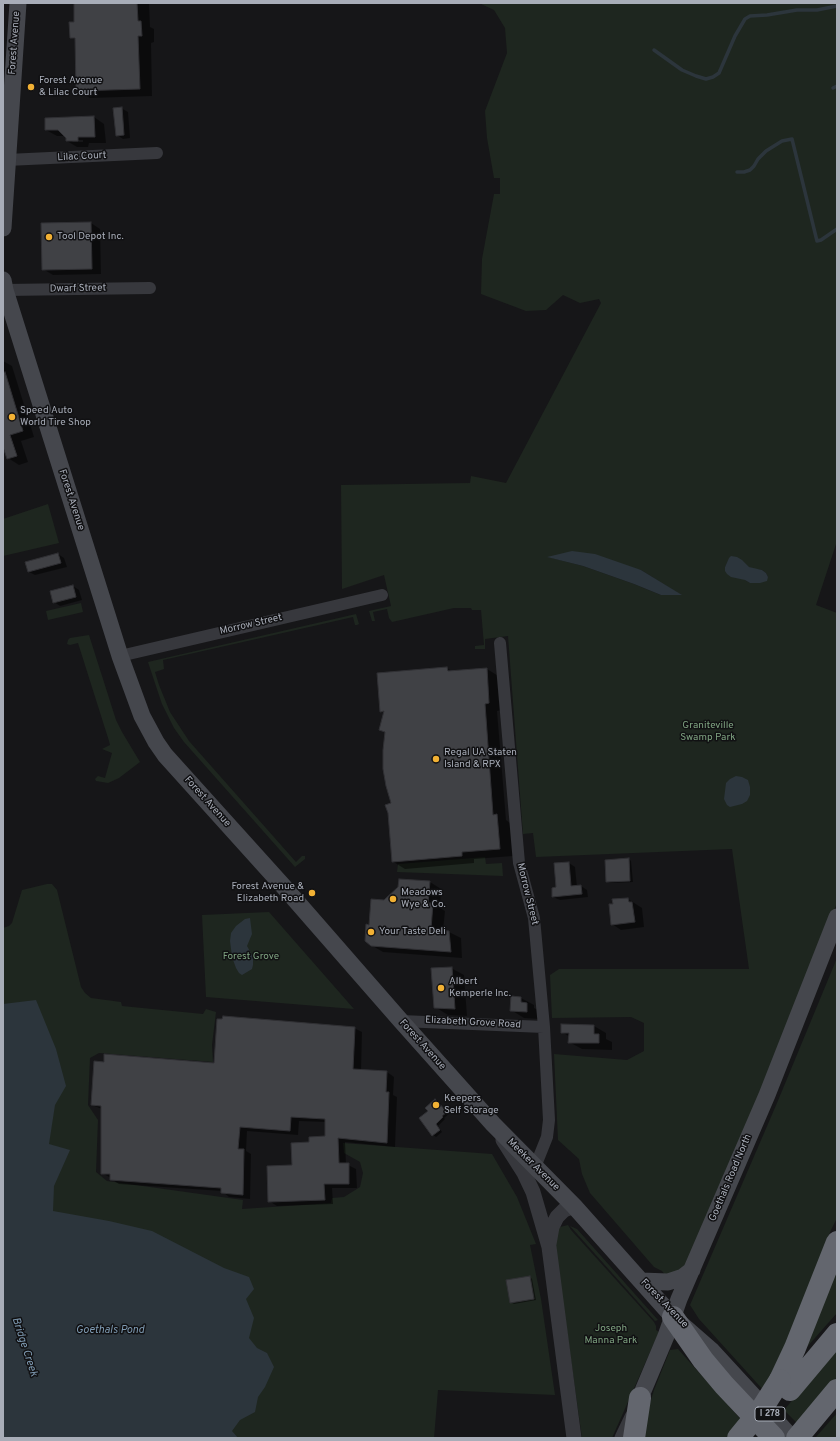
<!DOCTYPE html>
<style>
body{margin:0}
#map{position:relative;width:840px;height:1441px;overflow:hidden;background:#161618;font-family:Overpass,sans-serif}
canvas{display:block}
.frame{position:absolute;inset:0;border:4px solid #a8adb8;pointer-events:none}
</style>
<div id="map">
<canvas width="840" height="1441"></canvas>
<div class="frame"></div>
</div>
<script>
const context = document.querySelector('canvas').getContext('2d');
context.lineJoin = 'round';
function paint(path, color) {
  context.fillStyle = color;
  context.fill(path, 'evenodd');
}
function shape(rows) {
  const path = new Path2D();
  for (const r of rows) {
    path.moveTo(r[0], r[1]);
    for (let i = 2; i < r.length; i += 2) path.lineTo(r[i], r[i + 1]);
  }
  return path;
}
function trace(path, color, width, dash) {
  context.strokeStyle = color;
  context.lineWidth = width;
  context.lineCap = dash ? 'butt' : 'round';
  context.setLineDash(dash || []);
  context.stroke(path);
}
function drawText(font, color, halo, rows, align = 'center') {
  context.font = font + ' Overpass,sans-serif';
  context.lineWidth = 3;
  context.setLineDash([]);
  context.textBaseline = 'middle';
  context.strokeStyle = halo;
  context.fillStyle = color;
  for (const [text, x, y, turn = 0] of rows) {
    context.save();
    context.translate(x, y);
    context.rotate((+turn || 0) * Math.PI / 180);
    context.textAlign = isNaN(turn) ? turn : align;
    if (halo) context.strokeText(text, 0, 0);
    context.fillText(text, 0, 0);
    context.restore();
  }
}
const green = shape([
 [479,3,837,3,837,541,816,605,837,613,837,903,772,1069,689,1265,667,1277,662,1271,654,1267,590,1193,582,1174,579,1159,558,1140,554,1054,627,1060,644,1051,644,1023,631,1017,552,1018,550,975,559,969,749,969,732,849,536,857,533,833,523,834,508,636,485,639,485,649,475,649,475,646,484,645,481,610,472,610,471,608,454,608,392,622,389,618,387,609,373,612,375,621,372,621,369,611,391,606,384,575,342,589,341,485,470,483,471,476,506,483,601,303,599,299,580,303,563,295,546,310,526,311,481,294,482,259,494,194,500,194,500,178,494,178,487,138,485,111,507,53,505,28,494,10],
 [548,557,641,570,681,595,661,595,634,584,583,566],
 [729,560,753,569,762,570,766,573,768,577,750,583,725,567],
 [48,504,59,543,3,556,3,519],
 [81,603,83,612,48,620,46,611],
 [356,614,359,624,357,625,355,625,353,617,274,635,163,660,164,669,155,672,159,685,170,712,189,741,296,862,302,856,305,856,305,859,295,867,184,742,174,728,162,704,148,662],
 [89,635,116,720,122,732,140,762,119,778,108,783,96,781,95,779,98,776,105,778,112,753,102,749,110,745,109,741,78,643,70,645,67,644,68,640,70,638],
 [485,857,486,864,502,863,503,876,397,872,398,864],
 [47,884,52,884,57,890,81,987,85,993,91,998,121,1002,122,1006,203,1014,206,1009,216,1012,212,1045,213,1062,99,1053,90,1058,88,1105,98,1120,96,1172,107,1181,243,1200,242,1209,331,1203,332,1198,344,1197,360,1187,363,1173,360,1162,344,1153,343,1143,492,1154,517,1197,536,1244,530,1245,541,1299,555,1395,438,1390,434,1438,3,1438,3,928,9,926,12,923,22,890],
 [269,912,354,1009,206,997,202,915],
 [837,958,837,1218,831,1230,775,1373,765,1392,699,1319,690,1305,777,1103],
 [568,1225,571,1230,654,1322,656,1326,656,1330,659,1332,612,1438,582,1438,554,1239,560,1227],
 [570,1226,577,1229,658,1320,655,1321],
 [837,1255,837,1313,807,1347,802,1345],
 [837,1348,837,1377,798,1424,784,1410],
 [678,1349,744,1423,731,1438,639,1438,654,1390,670,1350],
 [837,1413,837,1438,815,1438,823,1429]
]);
const water = shape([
 [572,551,595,554,641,570,682,595,661,595,634,584,583,566,547,557],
 [731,556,737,557,742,560,749,567,762,570,766,573,768,577,767,581,760,583,750,583,745,580,731,577,727,574,725,571,725,567,729,558],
 [736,776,742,777,748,780,750,787,750,795,747,801,742,804,730,807,727,805,724,799,726,783,730,779],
 [250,918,252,934,247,946,253,957,253,965,252,969,242,975,239,973,236,968,232,957,230,941,231,933,236,926,245,919],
 [36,1000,56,1049,66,1086,55,1105,49,1144,70,1150,54,1186,53,1211,109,1221,152,1231,224,1268,249,1277,254,1289,246,1299,254,1318,249,1338,257,1348,267,1353,274,1367,265,1387,258,1397,255,1412,240,1420,232,1431,238,1438,3,1438,3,1004]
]);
const shadow = shape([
 [75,3,149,3,150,27,154,29,154,42,151,43,152,96,90,98,77,90,76,40,71,37,75,23],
 [121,108,128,112,130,138,123,139,117,135],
 [94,117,104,124,106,143,89,143,88,147,77,147,67,141,67,137,65,136,57,136,46,130],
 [71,140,83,140,83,142,73,142],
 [91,223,100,229,101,274,53,275,43,269],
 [3,361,12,366,34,437,21,441,28,462,19,465,8,458,5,449,3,448],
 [58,554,64,558,67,567,35,575,29,572],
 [73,586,79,590,82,600,60,606,54,602],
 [447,668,453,672,487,669,500,677,502,710,497,711,506,820,510,823,513,856,474,859,474,863,405,869,392,861,392,803,386,733,380,729,384,713,381,711],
 [629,859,631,861,633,882,610,883,607,881],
 [569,863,575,867,577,887,581,886,587,890,588,897,560,900,553,897],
 [430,882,441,889,440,908,445,911,443,931,449,932,461,938,462,958,383,952,371,945,370,926,385,901],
 [628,899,642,908,644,927,621,930,612,924,614,905],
 [451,968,464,975,467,1016,448,1015,435,1007],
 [512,997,521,998,534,1005,534,1008,540,1011,539,1019,524,1018,511,1010],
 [594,1026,606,1033,606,1039,612,1042,612,1050,582,1049,569,1042,570,1037,562,1032],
 [354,1028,362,1032,361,1071,387,1072,394,1077,393,1095,397,1097,395,1147,345,1142,346,1164,356,1169,357,1188,332,1188,333,1204,277,1206,269,1201,293,1166,310,1143,326,1137,326,1122,299,1121,298,1135,247,1131,246,1151,251,1154,250,1199,229,1197,222,1191,119,1184,111,1179,111,1178,102,1173,102,1109,92,1105,214,1064],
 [435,1100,449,1114,444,1118,445,1119,438,1126,442,1132,436,1137,433,1135,430,1111],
 [530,1277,532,1279,536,1300,514,1304,511,1302]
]);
const stream = shape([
 [654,50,682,70,696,76,706,79,713,77,719,73,735,36,745,19,750,16,767,15,797,10,817,10,837,6],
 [833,88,837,86],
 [737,172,744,172,750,170,754,166,758,159,766,151,782,141,792,139,817,241,821,240,837,229]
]);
const building = shape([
 [74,3,137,3,138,21,141,21,142,36,138,36,140,89,76,91,75,38,70,38,69,22,74,22,74,3],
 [122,107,124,135,116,136,113,108,122,107],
 [94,116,95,137,78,137,78,141,66,141,66,138,58,130,45,130,45,118,94,116],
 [91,222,92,269,42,270,41,223,91,222],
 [5,372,23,431,10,435,17,456,7,459,3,447,3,373,5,372],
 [58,553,61,563,28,572,25,562,58,553],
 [73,585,76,597,53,603,50,591,73,585],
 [447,667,448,671,487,668,489,703,485,704,493,815,497,814,500,849,462,852,462,856,392,862,388,813,385,805,391,803,386,786,383,769,383,750,385,732,379,730,384,711,380,712,377,673,447,667],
 [629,858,630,881,606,882,605,860,629,858],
 [569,862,571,886,581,885,582,894,552,897,552,888,556,887,554,863,569,862],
 [399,879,430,881,428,903,433,903,431,929,449,931,451,952,371,946,365,941,366,924,369,925,371,899,384,900,398,887,399,879],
 [628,898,629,902,632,902,635,922,611,925,609,904,613,904,612,899,628,898],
 [452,967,455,1009,434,1008,431,968,452,967],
 [511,996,521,997,521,1002,527,1003,527,1012,510,1011,511,996],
 [223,1016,355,1027,353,1069,387,1071,386,1092,389,1092,387,1143,338,1138,339,1163,349,1163,349,1184,324,1184,325,1200,268,1202,267,1166,292,1165,291,1143,309,1142,309,1137,325,1136,325,1119,291,1117,290,1131,240,1127,238,1149,244,1149,243,1195,221,1193,221,1188,110,1180,110,1174,101,1174,101,1106,91,1105,94,1061,104,1062,104,1054,214,1063,217,1019,222,1019,223,1016],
 [561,1024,594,1025,594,1034,599,1034,599,1043,568,1043,569,1033,561,1033,561,1024],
 [435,1099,447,1112,442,1116,443,1117,436,1124,440,1130,432,1136,419,1118,428,1111,425,1108,435,1099],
 [530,1276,534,1299,510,1303,506,1280,530,1276]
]);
const minor = shape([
 [7,160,157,153],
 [5,290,150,288],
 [500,643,519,863,534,918,544,1027,549,1120,547,1137,535,1167],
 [120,656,382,595],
 [401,1021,544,1027]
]);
const tertiary = shape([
 [503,1140,524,1173,533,1192,549,1247,574,1438],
 [549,1244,552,1227,557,1217,564,1210,574,1206],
 [622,1438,632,1417]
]);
const secondary = shape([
 [3,228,18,3],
 [3,280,5,290,120,656,142,716,156,742,165,755,284,887,401,1021,493,1124,574,1206,673,1317,712,1351,792,1438],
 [641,1281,668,1282,683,1277,692,1270],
 [640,1398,666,1336,679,1299,767,1095,837,917]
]);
const motorway = shape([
 [673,1317,703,1360,724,1385,774,1438],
 [780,1380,795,1348,837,1242],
 [790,1390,837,1334],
 [634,1438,640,1398],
 [797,1438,837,1390]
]);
const motorwayBridge = shape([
 [738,1438,761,1410,780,1380]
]);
const markers = [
 [31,87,4,"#f2b134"],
 [49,237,4,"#f2b134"],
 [12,417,4,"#f2b134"],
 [436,759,4,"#f2b134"],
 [312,893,4,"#f2b134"],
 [393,899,4,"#f2b134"],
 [371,932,4,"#f2b134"],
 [441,988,4,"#f2b134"],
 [436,1105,4,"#f2b134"]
];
const shields = [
 [770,1414,30]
];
const shieldNames = [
 ["I 278",770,1414]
];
const streetNames = [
 ["Forest Avenue",15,43,-86],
 ["Lilac Court",82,157,-3],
 ["Dwarf Street",78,289,-1],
 ["Forest Avenue",71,500,72],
 ["Morrow Street",251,625,-13],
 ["Forest Avenue",207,802,48],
 ["Morrow Street",527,894,76],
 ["Elizabeth Grove Road",473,1023,3],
 ["Forest Avenue",422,1045,48],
 ["Meeker Avenue",533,1165,45],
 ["Goethals Road North",731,1178,-67],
 ["Forest Avenue",664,1304,46]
];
const poiNames = [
 ["Forest Avenue",39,81],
 ["& Lilac Court",39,93],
 ["Tool Depot Inc.",57,237],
 ["Speed Auto",20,411],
 ["World Tire Shop",20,423],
 ["Regal UA Staten",444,753],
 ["Island & RPX",444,765],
 ["Forest Avenue &",304,887,"right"],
 ["Elizabeth Road",304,899,"right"],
 ["Meadows",401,893],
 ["Wye & Co.",401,905],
 ["Your Taste Deli",379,932],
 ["Albert",449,982],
 ["Kemperle Inc.",449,994],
 ["Keepers",444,1099],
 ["Self Storage",444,1111]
];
const parkNames = [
 ["Graniteville",708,726],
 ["Swamp Park",708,738],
 ["Forest Grove",251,957],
 ["Joseph",611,1329],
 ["Manna Park",611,1341]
];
const waterNames = [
 ["Goethals Pond",110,1331],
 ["Bridge Creek",24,1347,72]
];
paint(green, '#1e261f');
paint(water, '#2c353c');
paint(shadow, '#0007');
trace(stream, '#2c353c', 3.5);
paint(building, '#404145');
trace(building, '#303034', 1);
trace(minor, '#37383d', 12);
trace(tertiary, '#37383d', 15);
trace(secondary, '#45474d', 17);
trace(motorway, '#63666e', 22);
trace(motorwayBridge, '#63666e', 22);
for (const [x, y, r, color] of markers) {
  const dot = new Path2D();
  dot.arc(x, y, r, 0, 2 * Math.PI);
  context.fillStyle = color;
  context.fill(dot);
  trace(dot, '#111113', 1.5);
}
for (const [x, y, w] of shields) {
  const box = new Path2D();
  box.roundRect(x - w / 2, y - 7, w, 14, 3);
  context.fillStyle = '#111113';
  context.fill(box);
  trace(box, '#a8adb8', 1);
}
drawText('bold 9px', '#a8adb8', null, shieldNames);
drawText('10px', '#a8adb8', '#111113', streetNames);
drawText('10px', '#a8adb8', '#111113', poiNames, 'left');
drawText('10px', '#7fa381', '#111113', parkNames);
drawText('italic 11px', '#7f9bb3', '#111113', waterNames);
</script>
